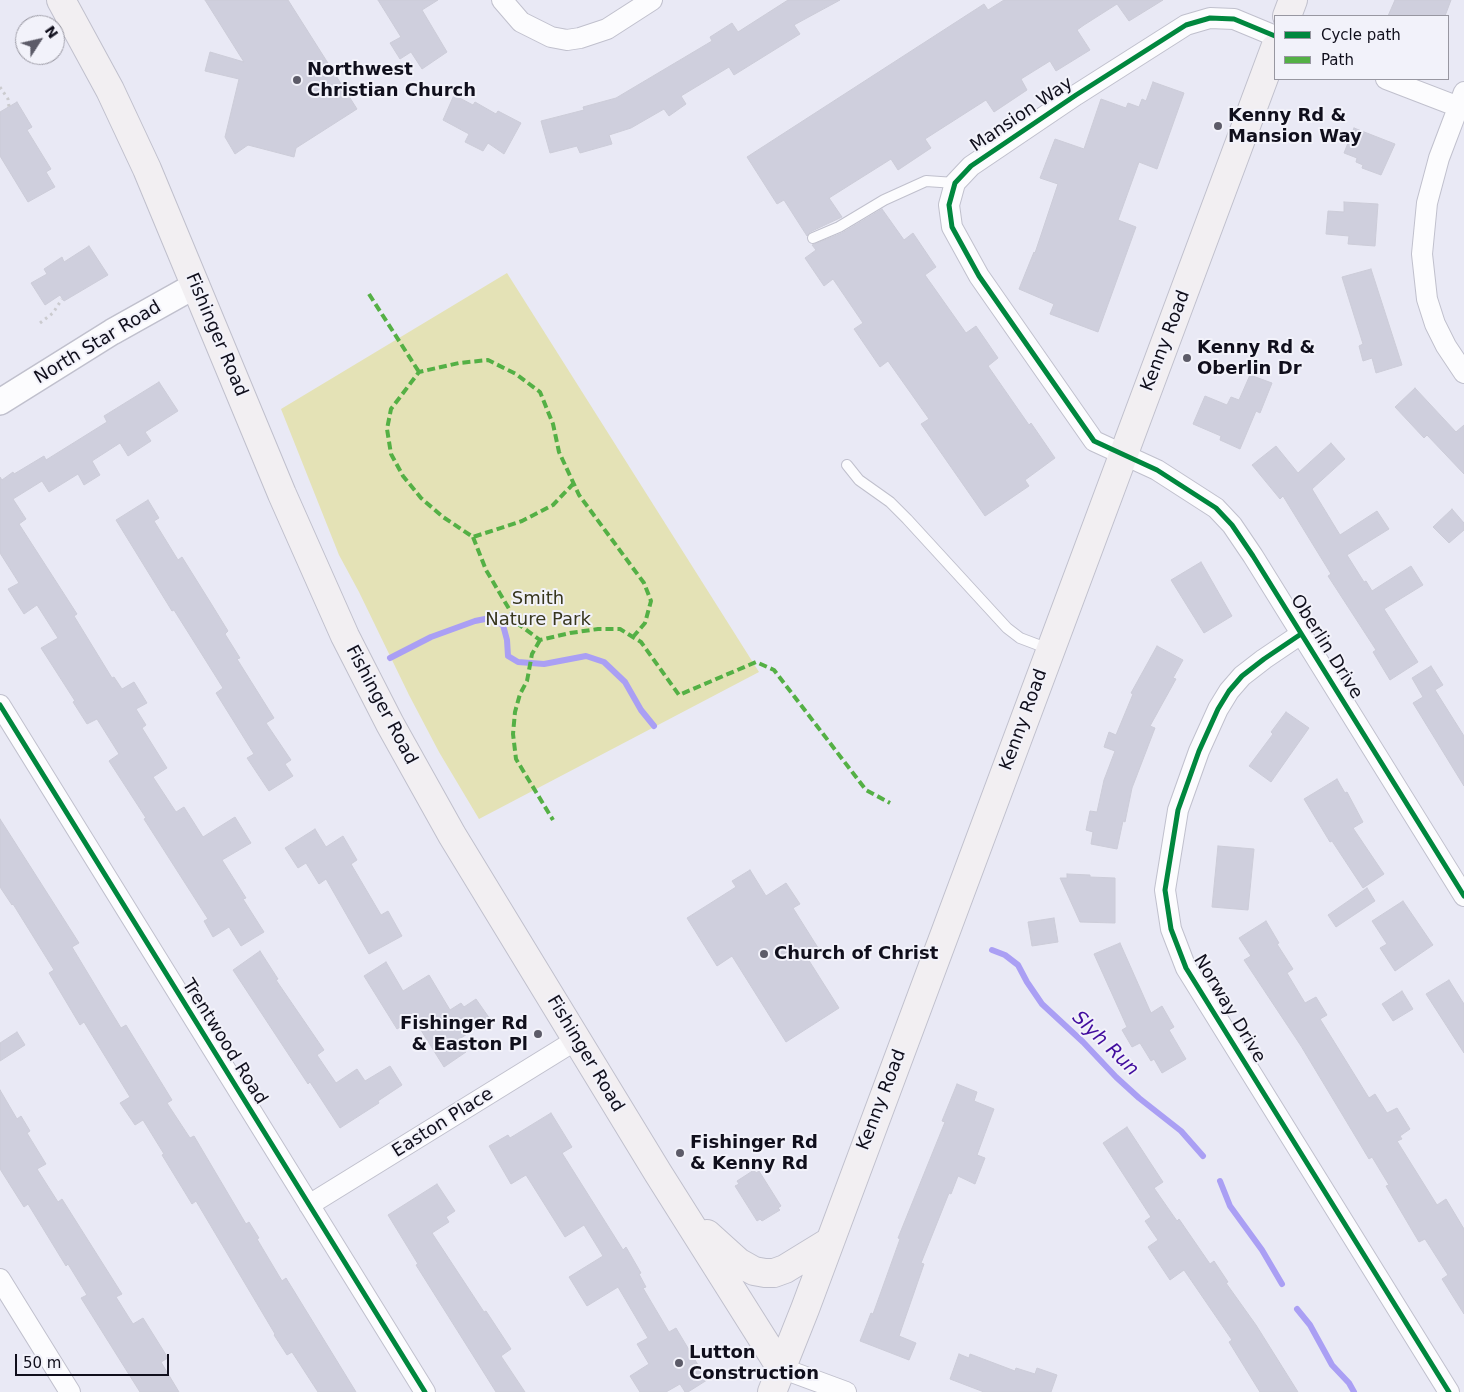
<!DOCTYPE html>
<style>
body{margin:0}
#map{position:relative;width:1464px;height:1392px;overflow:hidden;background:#e9e9f5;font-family:"DejaVu Sans",sans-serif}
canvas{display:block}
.legend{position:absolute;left:1274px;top:15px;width:175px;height:65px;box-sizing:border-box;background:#f2f2fa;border:1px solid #9897a1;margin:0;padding:6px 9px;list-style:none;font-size:15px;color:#100f1c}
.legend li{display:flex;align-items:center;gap:10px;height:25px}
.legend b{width:25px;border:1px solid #9897a1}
.north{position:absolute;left:15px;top:15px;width:50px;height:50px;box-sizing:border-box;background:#f2f2fa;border:1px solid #9897a1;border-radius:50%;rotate:55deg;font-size:14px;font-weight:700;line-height:20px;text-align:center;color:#100f1c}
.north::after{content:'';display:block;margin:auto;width:18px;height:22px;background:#5c5b68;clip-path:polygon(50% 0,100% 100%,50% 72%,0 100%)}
.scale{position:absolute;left:15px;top:1354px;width:154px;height:22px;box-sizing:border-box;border:2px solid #100f1c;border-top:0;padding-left:6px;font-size:15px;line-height:18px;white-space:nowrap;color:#100f1c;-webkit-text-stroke:4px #f2f2fa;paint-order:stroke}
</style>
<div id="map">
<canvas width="1464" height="1392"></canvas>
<ul class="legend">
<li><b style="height:6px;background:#00873e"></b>Cycle path</li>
<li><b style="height:6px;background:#54b045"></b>Path</li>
</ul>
<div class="north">N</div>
<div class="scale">50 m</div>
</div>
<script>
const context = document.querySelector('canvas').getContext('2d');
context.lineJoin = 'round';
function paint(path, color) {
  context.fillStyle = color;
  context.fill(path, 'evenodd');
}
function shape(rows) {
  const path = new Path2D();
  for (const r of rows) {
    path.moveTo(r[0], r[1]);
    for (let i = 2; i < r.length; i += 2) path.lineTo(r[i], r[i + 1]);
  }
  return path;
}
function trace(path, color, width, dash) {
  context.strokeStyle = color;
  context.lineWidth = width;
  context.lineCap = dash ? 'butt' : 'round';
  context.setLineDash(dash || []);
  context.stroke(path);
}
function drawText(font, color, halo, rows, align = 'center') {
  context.font = font + ' "DejaVu Sans",sans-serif';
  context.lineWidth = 4;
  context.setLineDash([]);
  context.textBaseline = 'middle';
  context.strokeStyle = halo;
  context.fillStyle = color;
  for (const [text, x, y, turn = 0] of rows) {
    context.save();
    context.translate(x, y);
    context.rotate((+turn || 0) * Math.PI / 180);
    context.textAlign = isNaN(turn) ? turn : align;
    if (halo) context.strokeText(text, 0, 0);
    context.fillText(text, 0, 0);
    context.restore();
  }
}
const green = shape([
 [507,273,759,672,479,819,439,752,409,695,359,592,339,555,281,409]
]);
const stream = shape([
 [390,658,431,637,475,621,490,618,503,625,507,640,508,656,518,662,544,664,586,656,604,662,625,682,641,710,654,726],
 [992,950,1005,955,1018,965,1027,982,1042,1004,1083,1042,1116,1077,1139,1098,1181,1131,1203,1156],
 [1220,1181,1230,1206,1262,1250,1282,1284],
 [1297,1309,1310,1325,1332,1365,1349,1383,1354,1392]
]);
const building = shape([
 [205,0,288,0,357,109,296,148,294,157,248,145,235,154,225,137,239,79,205,71,210,52,244,62,205,0],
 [378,0,438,0,422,10,447,52,422,69,411,52,400,59,390,43,401,37,378,0],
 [788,0,840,0,794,25,800,34,734,75,729,67,681,96,686,104,669,116,664,109,631,128,609,135,612,144,580,153,577,146,550,153,541,121,584,110,583,107,616,98,712,41,710,37,732,23,738,32,788,0],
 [1004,0,1163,0,1129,21,1117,4,1084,25,1077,30,1090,50,1056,71,1050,61,1021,79,1027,90,994,112,986,100,925,139,931,148,898,170,891,159,829,198,842,217,810,232,807,236,784,200,777,204,747,157,984,4,988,10,1004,0],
 [1395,0,1451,0,1445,16,1388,16,1395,0],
 [1153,82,1184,93,1157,169,1139,162,1118,220,1136,227,1098,332,1050,314,1054,304,1019,289,1034,252,1035,253,1058,184,1040,178,1055,139,1084,149,1101,99,1126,108,1128,103,1139,107,1142,99,1146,101,1153,82],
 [454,95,473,105,475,102,496,114,498,111,521,123,504,154,488,143,483,151,465,142,469,134,443,120,454,95],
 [17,102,32,127,27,130,51,169,46,172,55,187,28,202,0,156,0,112,17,102],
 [1354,128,1395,144,1381,175,1362,168,1363,165,1356,162,1357,158,1344,153,1354,128],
 [1344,202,1378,204,1375,246,1348,244,1349,236,1326,234,1328,211,1344,212,1344,202],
 [882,209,904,240,913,233,936,267,925,275,966,333,976,326,998,358,988,366,1029,425,1031,423,1055,458,1025,480,1029,486,985,516,921,424,929,419,888,361,880,367,854,329,863,323,833,279,824,286,805,258,816,250,812,245,842,233,882,209],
 [89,246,108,275,64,301,60,295,45,305,31,283,47,274,44,269,62,257,64,262,89,246],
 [1371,269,1402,365,1376,373,1372,358,1363,361,1359,346,1363,344,1342,277,1371,269],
 [1250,375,1272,383,1260,413,1256,411,1240,449,1220,440,1221,436,1193,424,1205,396,1227,405,1231,397,1239,400,1250,375],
 [159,382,178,411,145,432,151,441,128,456,120,443,92,461,100,475,84,485,78,474,49,492,42,481,13,499,26,519,19,524,77,614,74,616,112,678,114,677,122,689,134,682,147,703,136,709,146,725,142,728,167,768,153,777,176,812,184,807,203,837,235,817,251,843,222,860,246,898,243,899,264,932,241,946,229,927,213,937,204,921,208,919,144,819,146,818,109,761,119,754,97,719,87,724,73,702,75,701,41,648,58,638,37,605,24,614,8,589,19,583,0,553,0,477,2,480,13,472,14,474,44,456,46,460,107,422,104,416,159,382],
 [1415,388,1456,432,1464,425,1464,474,1427,435,1424,438,1395,407,1415,388],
 [1331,443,1345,459,1312,489,1340,535,1377,511,1389,529,1347,555,1364,582,1366,581,1372,591,1411,566,1423,585,1384,609,1418,662,1390,680,1373,652,1376,650,1328,576,1331,574,1283,496,1280,499,1252,465,1276,446,1298,473,1331,443],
 [148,500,159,518,154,521,178,560,182,557,212,605,228,631,225,634,240,658,237,659,274,718,266,723,291,760,285,764,293,776,269,791,247,758,254,754,216,693,223,688,174,610,172,611,116,520,148,500],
 [1452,509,1464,523,1464,530,1449,543,1433,527,1452,509],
 [1201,562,1232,616,1204,633,1171,580,1201,562],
 [1157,646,1183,660,1173,678,1176,679,1150,726,1155,728,1132,788,1125,822,1123,821,1117,849,1091,844,1093,832,1086,830,1090,811,1097,812,1104,780,1115,751,1104,747,1109,732,1116,735,1133,694,1131,693,1157,646],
 [1431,666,1443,685,1435,690,1464,736,1464,786,1413,703,1423,697,1412,678,1431,666],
 [1286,712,1309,728,1271,782,1249,766,1273,734,1271,732,1286,712],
 [1337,779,1345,793,1347,792,1363,822,1353,828,1384,874,1363,888,1332,841,1330,842,1304,799,1337,779],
 [0,819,79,943,72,947,110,1010,121,1028,126,1025,172,1100,167,1103,190,1138,194,1136,246,1224,249,1222,259,1238,257,1239,282,1281,286,1278,356,1392,318,1392,292,1352,287,1355,274,1335,275,1334,196,1201,192,1204,162,1155,164,1154,143,1120,135,1125,120,1103,130,1097,84,1022,80,1025,49,973,54,970,13,904,12,905,0,887,0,819],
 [315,829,326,847,343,836,357,860,351,864,381,915,388,911,402,936,369,954,326,879,319,884,306,863,298,868,285,848,315,829],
 [1218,846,1254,849,1248,910,1212,907,1218,846],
 [750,870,766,896,786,883,800,904,793,908,820,951,808,959,839,1008,786,1042,732,956,717,966,687,918,736,887,732,881,750,870],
 [1067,874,1090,875,1090,877,1115,878,1115,923,1080,922,1060,878,1067,878,1067,874],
 [1367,888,1375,901,1336,927,1328,915,1367,888],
 [1403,901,1433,945,1395,971,1380,948,1387,944,1372,921,1403,901],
 [1054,918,1058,942,1032,946,1028,922,1054,918],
 [1266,921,1279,943,1277,944,1293,969,1287,973,1305,1003,1316,997,1327,1015,1320,1019,1369,1098,1375,1094,1387,1113,1397,1108,1410,1129,1400,1136,1402,1139,1397,1141,1437,1205,1446,1199,1464,1229,1464,1314,1442,1279,1448,1275,1425,1239,1419,1242,1386,1186,1389,1185,1372,1157,1369,1159,1301,1046,1244,960,1251,956,1239,938,1266,921],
 [1120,943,1151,1013,1162,1006,1174,1027,1169,1030,1186,1059,1162,1073,1154,1059,1151,1061,1140,1043,1132,1047,1122,1030,1127,1027,1094,954,1120,943],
 [260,951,278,979,276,980,324,1050,317,1055,336,1083,357,1069,365,1081,390,1066,402,1085,378,1101,379,1103,340,1128,310,1082,308,1084,233,970,260,951],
 [386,962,403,991,429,975,450,1010,461,1003,464,1007,476,999,490,1019,458,1040,466,1052,444,1067,414,1019,397,1029,364,976,386,962],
 [1449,980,1464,1004,1464,1053,1426,994,1449,980],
 [1402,991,1413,1009,1393,1021,1382,1004,1402,991],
 [17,1032,25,1045,0,1061,0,1043,17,1032],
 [957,1084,977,1092,974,1101,994,1109,977,1155,985,1158,975,1184,958,1176,951,1194,949,1193,921,1263,924,1264,899,1336,916,1343,909,1360,860,1341,871,1313,873,1314,900,1239,898,1238,945,1122,942,1121,957,1084],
 [0,1090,17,1119,21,1116,30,1131,27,1133,46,1164,37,1169,58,1202,62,1199,122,1294,116,1297,133,1324,143,1318,168,1358,161,1362,179,1392,140,1392,81,1298,87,1295,68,1264,66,1266,28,1204,24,1207,0,1169,0,1090],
 [551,1113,572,1147,562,1153,623,1250,626,1247,641,1273,639,1274,646,1287,643,1288,669,1332,676,1328,707,1380,688,1392,685,1392,680,1384,666,1392,640,1392,630,1376,649,1364,637,1344,648,1338,618,1287,587,1306,569,1277,603,1256,584,1225,565,1237,526,1175,511,1184,489,1146,508,1135,510,1138,551,1113],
 [1127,1127,1163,1182,1154,1188,1177,1221,1179,1219,1210,1264,1214,1261,1228,1282,1226,1283,1256,1325,1298,1392,1260,1392,1229,1342,1232,1340,1184,1270,1170,1280,1148,1247,1158,1240,1145,1221,1151,1217,1103,1143,1127,1127],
 [754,1170,756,1173,759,1171,781,1206,778,1208,780,1210,762,1221,760,1219,757,1221,735,1186,739,1184,737,1181,754,1170],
 [437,1184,455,1211,446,1217,449,1222,432,1233,484,1312,486,1311,511,1349,501,1356,525,1392,496,1392,416,1265,418,1264,388,1215,437,1184],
 [959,1354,969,1358,970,1354,1015,1371,1016,1368,1035,1374,1037,1368,1057,1375,1051,1392,984,1392,950,1379,959,1354]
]);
const path = shape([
 [0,87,8,99,9,107],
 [40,323,53,313,62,299]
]);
const service = shape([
 [813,238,839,227,884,200,926,181,955,183],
 [847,465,859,480,890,502,907,519,1007,628,1020,638,1049,649]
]);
const minor = shape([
 [502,0,521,22,551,37,567,40,580,38,607,29,652,0],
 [1275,36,1234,19,1210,18,1186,25,1076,95,971,166,955,183,949,205,952,227,979,276,1094,441,1157,470,1216,508,1232,525,1253,556,1464,896],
 [1386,79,1464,109],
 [1464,92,1439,158,1427,203,1422,254,1427,299,1435,324,1446,346,1464,373],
 [1301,634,1264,659,1242,676,1229,691,1218,709,1199,751,1178,810,1165,890,1171,929,1186,968,1449,1392],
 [0,705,425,1392],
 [309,1205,576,1040],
 [0,1279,70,1392],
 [781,1368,846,1392]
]);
const tertiary = shape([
 [0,402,112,332,196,285]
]);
const secondary = shape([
 [61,0,110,90,147,169,282,494,345,636,390,724,452,835,658,1173,781,1368],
 [1287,16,1293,0],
 [707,1234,738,1262,754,1271,765,1273,774,1273,785,1269,829,1242],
 [772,1392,805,1309,1275,48]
]);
const quiet = shape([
 [369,294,419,372],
 [574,483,553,505,522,521,473,537,443,517,421,498,403,476,391,454,387,429,391,409,419,372,459,363,488,360,516,374,540,392,553,424,559,452,579,495,644,583,651,601,645,623,633,637],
 [473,537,486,570,518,624,540,640,570,633,598,629,620,629,641,642,679,695,756,662,774,670,866,790,890,803],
 [540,640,532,654,527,681,520,694,515,712,513,734,516,759,553,820]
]);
const cycleway = shape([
 [1275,36,1234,19,1210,18,1186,25,1076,95,971,166,955,183,949,205,952,227,979,276,1094,441,1157,470,1216,508,1232,525,1253,556,1464,896],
 [1301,634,1264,659,1242,676,1229,691,1218,709,1199,751,1178,810,1165,890,1171,929,1186,968,1449,1392],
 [0,705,425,1392]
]);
const markers = [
 [297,80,5,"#5c5b68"],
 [1218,126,5,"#5c5b68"],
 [1187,358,5,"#5c5b68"],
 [764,954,5,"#5c5b68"],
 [538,1034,5,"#5c5b68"],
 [680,1153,5,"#5c5b68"],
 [679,1363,5,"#5c5b68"]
];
const poiNames = [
 ["Northwest",307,70],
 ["Christian Church",307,91],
 ["Kenny Rd &",1228,116],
 ["Mansion Way",1228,137],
 ["Kenny Rd &",1197,348],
 ["Oberlin Dr",1197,369],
 ["Church of Christ",774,954],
 ["Fishinger Rd",528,1024,"right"],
 ["& Easton Pl",528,1045,"right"],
 ["Fishinger Rd",690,1143],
 ["& Kenny Rd",690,1164],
 ["Lutton",689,1353],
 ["Construction",689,1374]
];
const streetNames = [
 ["Mansion Way",1022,115,-34],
 ["Fishinger Road",216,335,67],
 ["Kenny Road",1166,341,-69],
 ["North Star Road",98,343,-31],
 ["Oberlin Drive",1326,647,58],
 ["Fishinger Road",381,705,62],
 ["Kenny Road",1024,720,-70],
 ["Norway Drive",1229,1009,59],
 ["Trentwood Road",224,1042,58],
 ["Fishinger Road",585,1054,59],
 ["Kenny Road",882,1100,-69],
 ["Easton Place",443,1123,-32]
];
const parkNames = [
 ["Smith",538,599],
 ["Nature Park",538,620]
];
const waterNames = [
 ["Slyh Run",1105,1044,44]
];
paint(green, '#e4e2b6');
trace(stream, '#aa9ff4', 6);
paint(building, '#cfcfdd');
trace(building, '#ccccd8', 1);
trace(service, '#c0c0cd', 12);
trace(minor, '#c0c0cd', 22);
trace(tertiary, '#c0c0cd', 28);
trace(secondary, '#c0c0cd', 30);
trace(path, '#cbcbcf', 3, [2.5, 4]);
trace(service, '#fcfcfe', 10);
trace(minor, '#fcfcfe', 20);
trace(tertiary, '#fcfcfe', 25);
trace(secondary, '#f2eff2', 28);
trace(quiet, '#54b045', 4, [8, 4]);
trace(cycleway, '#00873e', 5);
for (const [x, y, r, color] of markers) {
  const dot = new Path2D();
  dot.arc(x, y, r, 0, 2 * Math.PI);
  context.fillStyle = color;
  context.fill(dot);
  trace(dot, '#f2f2fa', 2);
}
drawText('bold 18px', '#100f1c', '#f2f2fa', poiNames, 'left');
drawText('18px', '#100f1c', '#f2f2fa', streetNames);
drawText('18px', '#37361d', '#f2f2fa', parkNames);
drawText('italic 19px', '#410c9e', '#f2f2fa', waterNames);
</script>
